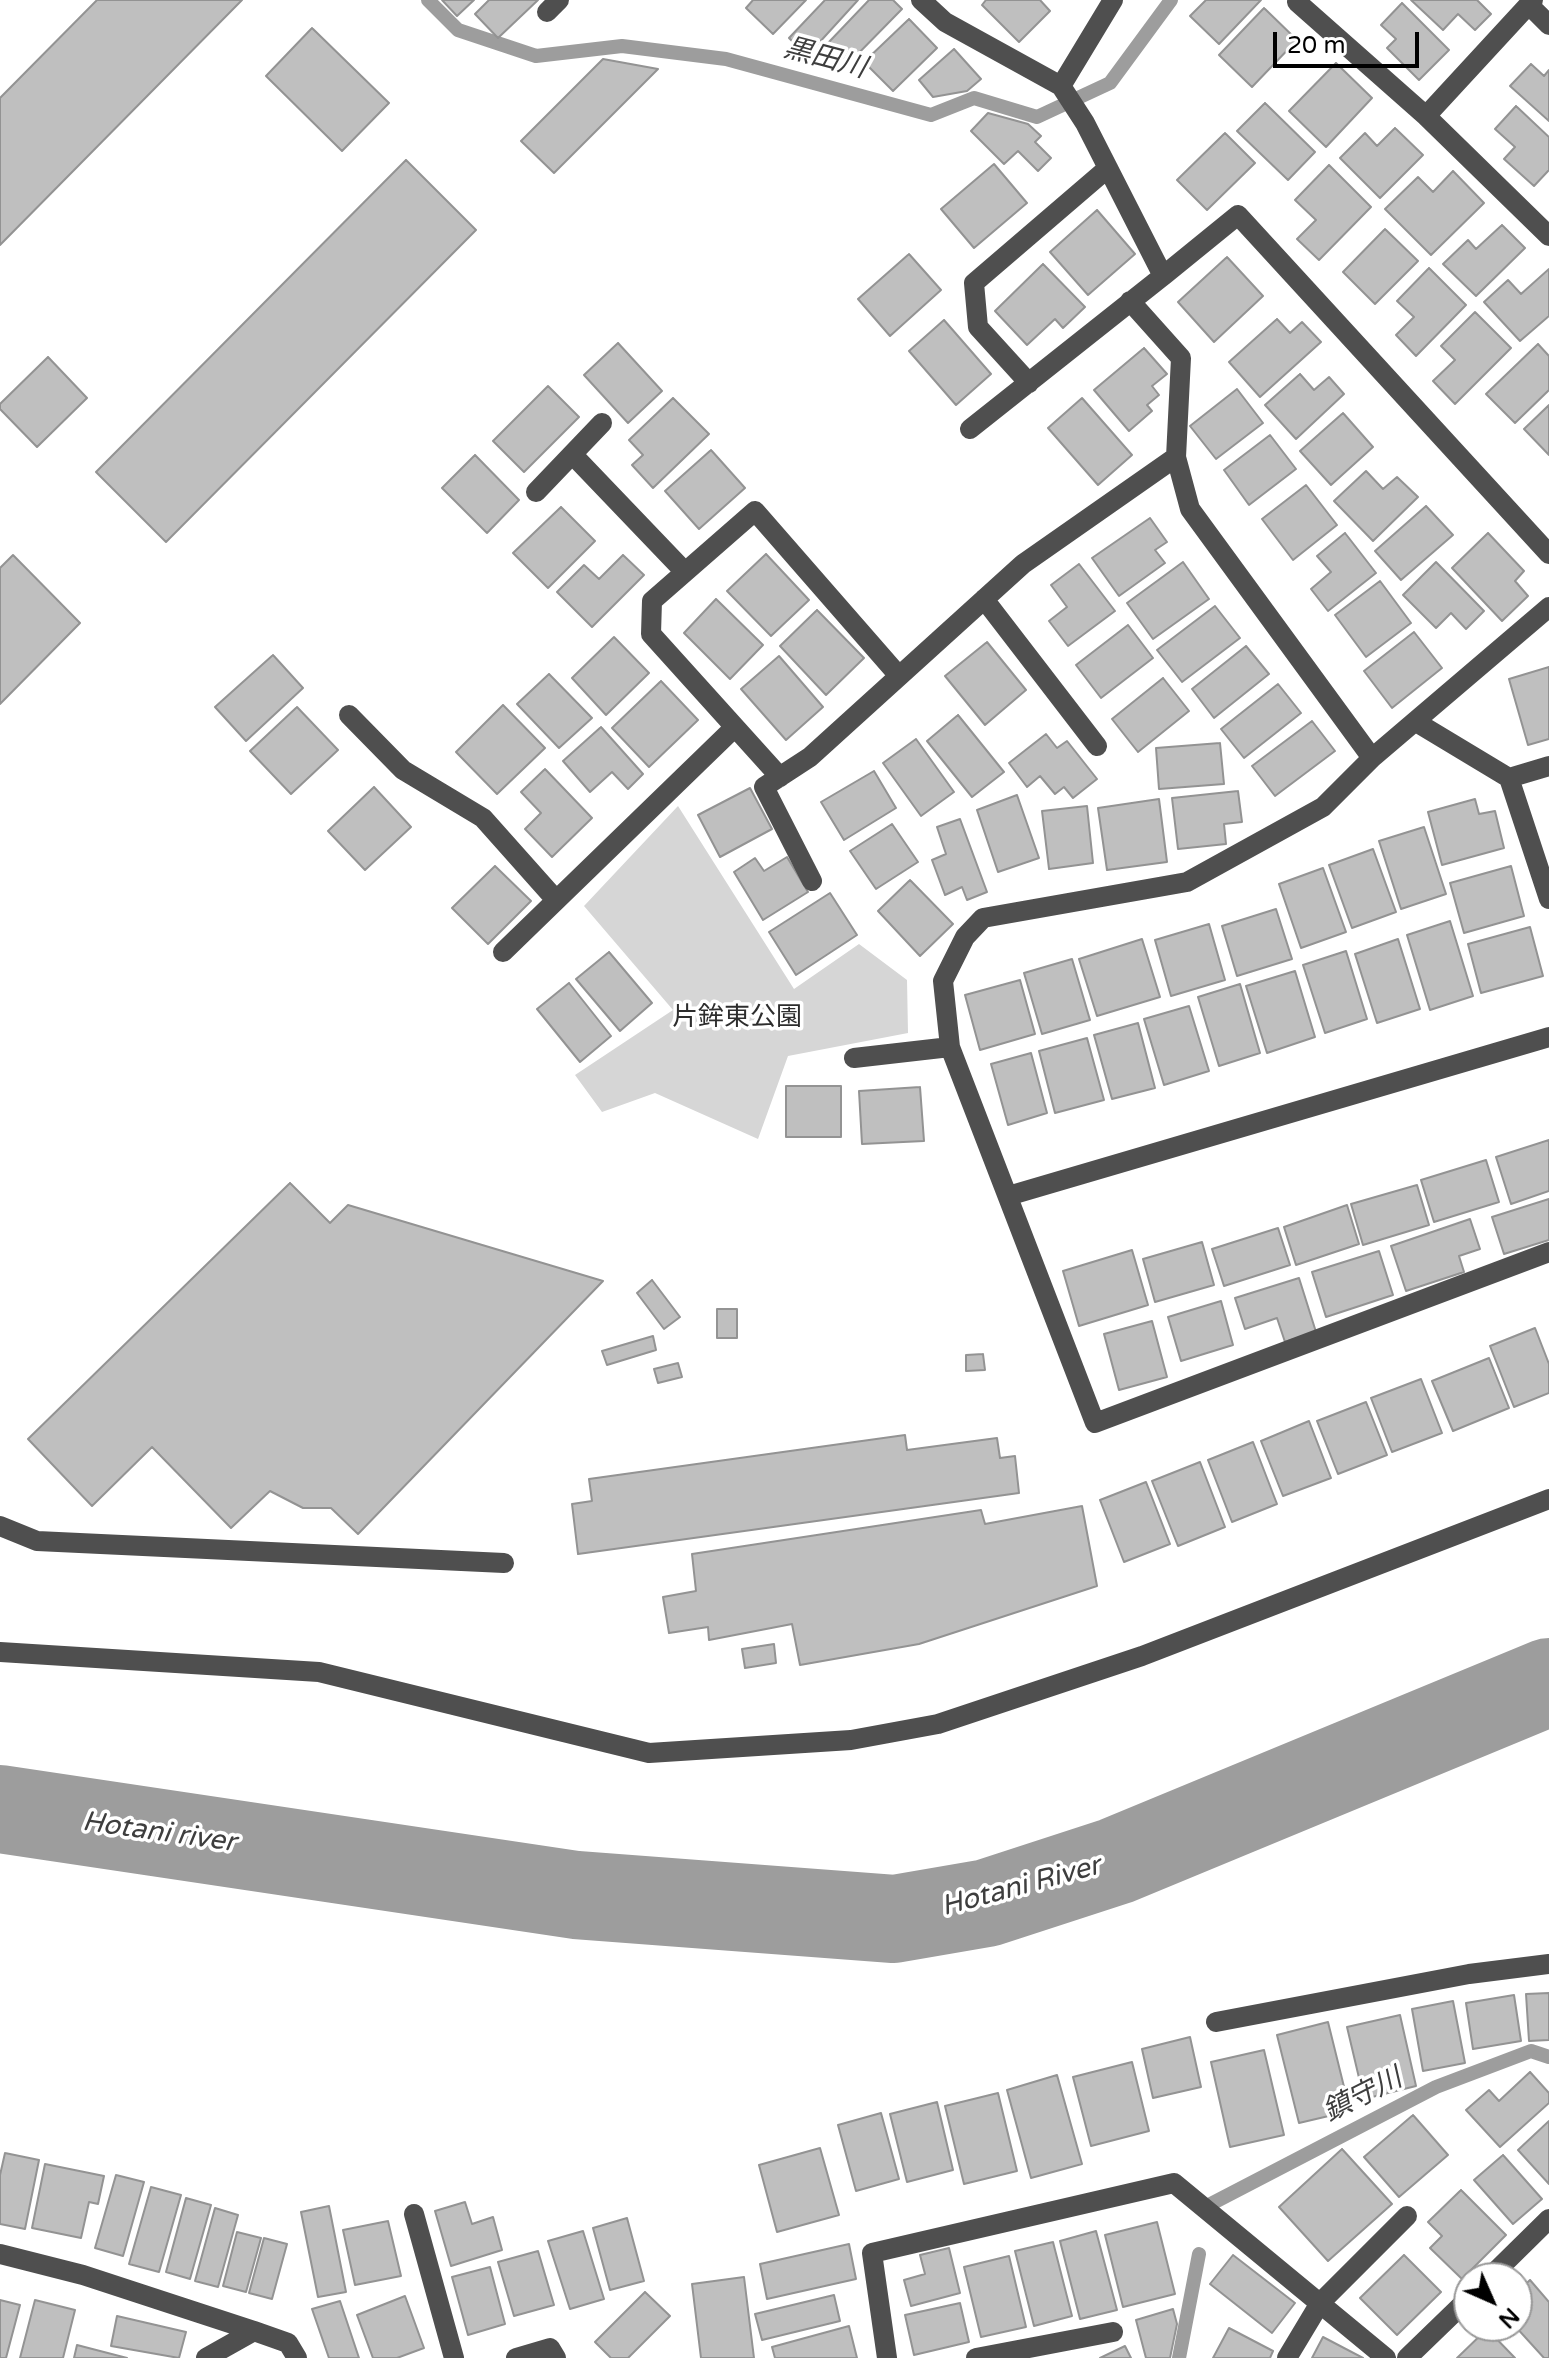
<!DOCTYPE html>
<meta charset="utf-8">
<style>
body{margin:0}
#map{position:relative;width:1549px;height:2358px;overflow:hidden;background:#fff;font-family:"Varela Round",sans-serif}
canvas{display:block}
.north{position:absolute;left:1453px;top:2262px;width:80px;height:80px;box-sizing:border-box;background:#fff;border:2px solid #999;border-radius:50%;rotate:135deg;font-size:22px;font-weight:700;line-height:32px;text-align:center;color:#000}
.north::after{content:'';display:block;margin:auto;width:28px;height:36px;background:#000;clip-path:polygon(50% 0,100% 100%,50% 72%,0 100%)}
.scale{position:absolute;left:1273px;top:32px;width:146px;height:36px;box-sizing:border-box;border:4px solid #000;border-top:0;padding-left:10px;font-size:24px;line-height:28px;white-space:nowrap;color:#000;-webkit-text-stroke:6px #fff;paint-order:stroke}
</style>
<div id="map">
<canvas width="1549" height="2358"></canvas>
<div class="north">N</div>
<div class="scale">20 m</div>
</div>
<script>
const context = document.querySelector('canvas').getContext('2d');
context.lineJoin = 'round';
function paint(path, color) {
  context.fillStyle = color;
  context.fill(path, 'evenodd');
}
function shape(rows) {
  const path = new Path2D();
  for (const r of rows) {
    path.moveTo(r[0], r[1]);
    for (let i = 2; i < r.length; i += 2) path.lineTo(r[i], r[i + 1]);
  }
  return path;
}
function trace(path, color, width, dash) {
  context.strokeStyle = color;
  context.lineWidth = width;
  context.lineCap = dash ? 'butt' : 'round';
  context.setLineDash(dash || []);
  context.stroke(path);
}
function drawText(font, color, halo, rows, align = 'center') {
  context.font = font + ' "Varela Round","Noto Sans JP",sans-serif';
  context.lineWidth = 7;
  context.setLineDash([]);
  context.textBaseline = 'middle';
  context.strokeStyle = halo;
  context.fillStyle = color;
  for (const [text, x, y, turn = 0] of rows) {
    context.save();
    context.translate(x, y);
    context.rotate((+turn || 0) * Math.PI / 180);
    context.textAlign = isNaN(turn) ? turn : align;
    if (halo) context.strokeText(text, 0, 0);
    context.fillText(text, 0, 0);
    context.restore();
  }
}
const green = shape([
 [678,806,794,989,859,944,907,980,908,1033,788,1056,758,1139,655,1093,602,1112,575,1075,673,1010,584,906]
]);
const stream = shape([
 [428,0,458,30,536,56,622,46,726,59,931,115,974,98,1037,117,1110,83,1171,0],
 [1207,2206,1436,2087,1531,2051,1549,2057],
 [1179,2358,1199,2254]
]);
const river = shape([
 [0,1809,576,1895,894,1919,987,1903,1116,1861,1549,1682]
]);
const building = shape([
 [97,0,242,0,0,245,0,98,97,0],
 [442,0,474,0,457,16,442,0],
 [489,0,538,0,498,38,475,14,489,0],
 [753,0,806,0,773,34,746,8,753,0],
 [825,0,858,0,807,56,789,38,825,0],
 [869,0,893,0,902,9,849,63,828,43,869,0],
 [986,0,1040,0,1050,11,1019,42,982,5,986,0],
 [1206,0,1261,0,1219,44,1190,16,1206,0],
 [1411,0,1477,0,1491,14,1475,30,1458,14,1443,30,1411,0],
 [1402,3,1449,50,1419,80,1387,48,1396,39,1381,25,1402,3],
 [1264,8,1297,40,1252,87,1219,55,1264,8],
 [909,19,937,48,893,91,864,62,909,19],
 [312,28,389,103,342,151,266,76,312,28],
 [954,49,981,79,967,91,933,97,919,80,954,49],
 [603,59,658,69,554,173,521,141,603,59],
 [1336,63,1372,98,1326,147,1289,111,1336,63],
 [1531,64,1544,76,1549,70,1549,121,1510,86,1531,64],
 [1265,103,1315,152,1288,180,1237,131,1265,103],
 [1516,106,1549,137,1549,170,1534,186,1504,159,1515,147,1495,129,1516,106],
 [988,113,1028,124,1041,136,1035,142,1051,158,1038,171,1018,151,1004,164,971,131,988,113],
 [1395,128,1423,155,1380,198,1340,158,1365,133,1377,146,1395,128],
 [1225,133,1255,163,1207,210,1177,180,1225,133],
 [406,160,476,230,166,542,96,472,406,160],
 [994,164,1027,203,974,248,941,209,994,164],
 [1329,165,1371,207,1319,260,1297,239,1316,220,1295,200,1329,165],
 [1453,171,1484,203,1431,255,1385,209,1418,177,1433,192,1453,171],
 [1097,210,1135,254,1088,295,1050,252,1097,210],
 [1502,225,1525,248,1476,296,1443,264,1468,240,1476,249,1502,225],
 [1385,229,1418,261,1375,304,1343,272,1385,229],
 [909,254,941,290,890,336,858,299,909,254],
 [1227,257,1263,296,1214,342,1178,302,1227,257],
 [1043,264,1085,307,1063,328,1055,319,1027,345,995,311,1043,264],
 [1429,268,1466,305,1416,356,1396,335,1414,317,1397,301,1429,268],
 [1549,269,1549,316,1520,341,1484,302,1508,280,1521,294,1549,269],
 [1475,312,1511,348,1455,404,1433,381,1455,360,1441,346,1475,312],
 [1277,319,1290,333,1302,322,1321,342,1260,397,1229,362,1277,319],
 [944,320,991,374,956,405,909,351,944,320],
 [618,343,662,391,628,423,584,375,618,343],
 [1538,344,1549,356,1549,390,1515,423,1486,394,1538,344],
 [1144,348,1167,374,1152,386,1159,395,1147,405,1152,411,1129,431,1094,390,1144,348],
 [48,357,87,398,37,447,0,409,0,404,48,357],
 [1300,374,1314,390,1329,377,1344,394,1296,439,1265,405,1300,374],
 [548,386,579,417,524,472,493,441,548,386],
 [1237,389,1263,423,1216,459,1190,426,1237,389],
 [673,398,709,434,653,488,632,465,643,455,629,440,673,398],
 [1082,398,1132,455,1098,485,1048,428,1082,398],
 [1549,405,1549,455,1524,429,1549,405],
 [1343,413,1373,447,1331,485,1300,451,1343,413],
 [1270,435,1296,469,1249,505,1224,470,1270,435],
 [711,450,745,488,699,529,665,491,711,450],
 [475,455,519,500,487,533,442,488,475,455],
 [1366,471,1383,489,1397,477,1418,497,1373,541,1334,501,1366,471],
 [1306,485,1337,525,1293,560,1262,519,1306,485],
 [1426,506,1453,535,1401,580,1375,551,1426,506],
 [561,507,595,541,548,588,513,553,561,507],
 [1150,518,1167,542,1155,550,1165,563,1119,596,1092,558,1150,518],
 [1345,533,1376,573,1328,611,1311,589,1331,572,1317,556,1345,533],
 [1488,533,1524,571,1515,581,1528,596,1502,621,1452,568,1488,533],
 [766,554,809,600,771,636,727,591,766,554],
 [13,555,80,623,0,704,0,568,13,555],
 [623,555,644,575,592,627,557,592,584,565,599,579,623,555],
 [1183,562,1209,599,1153,639,1127,603,1183,562],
 [1436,562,1484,611,1466,629,1451,613,1436,628,1403,595,1436,562],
 [1079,564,1115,611,1068,646,1049,621,1067,607,1051,585,1079,564],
 [1380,581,1411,623,1366,657,1335,615,1380,581],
 [716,599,763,645,730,679,684,633,716,599],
 [1215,606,1240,638,1182,682,1157,650,1215,606],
 [817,610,864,658,826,695,780,646,817,610],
 [1128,625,1153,658,1101,698,1076,665,1128,625],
 [1414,632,1442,668,1392,708,1364,671,1414,632],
 [614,637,649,673,606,715,572,678,614,637],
 [987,642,1026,690,985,725,945,676,987,642],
 [1246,646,1269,674,1214,718,1192,689,1246,646],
 [273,655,303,688,246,741,215,707,273,655],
 [779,656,823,707,786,740,741,689,779,656],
 [1549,667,1549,739,1528,745,1509,679,1549,667],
 [549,674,592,718,559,748,517,704,549,674],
 [1163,678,1189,711,1138,752,1112,719,1163,678],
 [661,681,698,720,649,767,612,728,661,681],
 [1278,684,1301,713,1244,758,1221,729,1278,684],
 [503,705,545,748,497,794,456,752,503,705],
 [297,707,338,750,291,794,250,751,297,707],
 [958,715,1004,772,972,797,927,741,958,715],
 [1312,721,1335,751,1275,796,1252,766,1312,721],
 [601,727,643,774,628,789,612,772,590,792,563,761,601,727],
 [1046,734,1057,748,1067,741,1097,779,1073,798,1064,787,1055,794,1040,776,1027,787,1009,763,1046,734],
 [916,739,954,792,921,816,883,763,916,739],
 [1220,743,1224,784,1159,789,1156,748,1220,743],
 [545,769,592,818,552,857,525,829,541,813,521,792,545,769],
 [874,771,896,808,844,840,821,802,874,771],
 [374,787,411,827,365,870,328,831,374,787],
 [750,788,772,829,720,857,698,815,750,788],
 [1238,791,1242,822,1224,824,1226,844,1178,849,1172,798,1238,791],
 [1017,795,1039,858,998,872,977,810,1017,795],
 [1159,799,1167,862,1107,870,1098,808,1159,799],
 [1475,799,1479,814,1495,811,1504,848,1442,865,1428,812,1475,799],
 [1087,806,1093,863,1049,869,1042,811,1087,806],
 [960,819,987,892,967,900,962,887,945,895,932,860,946,854,937,827,960,819],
 [892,824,918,862,876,889,850,851,892,824],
 [1424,827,1446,894,1401,909,1379,841,1424,827],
 [1373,849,1396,912,1352,928,1329,865,1373,849],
 [787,857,808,892,763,920,734,872,755,858,764,871,787,857],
 [495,866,531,901,488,944,452,908,495,866],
 [1511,866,1524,916,1464,933,1450,883,1511,866],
 [1323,868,1346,932,1301,948,1279,884,1323,868],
 [910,880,953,924,920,956,878,911,910,880],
 [830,893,857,935,796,975,769,932,830,893],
 [1276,909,1292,959,1237,976,1222,926,1276,909],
 [1450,921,1473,996,1430,1010,1407,935,1450,921],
 [1209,924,1225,980,1171,996,1155,940,1209,924],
 [1530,927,1543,976,1481,993,1468,944,1530,927],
 [1142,939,1160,997,1097,1016,1079,959,1142,939],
 [1398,939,1420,1009,1377,1023,1355,954,1398,939],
 [1346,951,1367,1019,1325,1033,1303,965,1346,951],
 [609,952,652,1003,620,1031,576,979,609,952],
 [1072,959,1090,1020,1042,1034,1024,973,1072,959],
 [1295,971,1315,1037,1267,1053,1246,986,1295,971],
 [1020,980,1035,1034,980,1050,965,995,1020,980],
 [569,983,611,1036,580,1062,537,1009,569,983],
 [1240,984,1260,1053,1219,1066,1198,997,1240,984],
 [1189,1006,1209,1071,1164,1085,1144,1019,1189,1006],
 [1138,1023,1155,1088,1112,1099,1094,1035,1138,1023],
 [1087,1038,1104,1100,1055,1113,1039,1051,1087,1038],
 [1031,1053,1047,1113,1008,1125,991,1064,1031,1053],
 [786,1086,841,1086,841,1137,786,1137,786,1086],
 [920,1087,924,1141,862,1144,859,1091,920,1087],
 [1549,1140,1549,1191,1511,1204,1496,1157,1549,1140],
 [1486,1160,1499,1202,1434,1222,1421,1180,1486,1160],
 [290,1183,330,1223,348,1205,603,1281,358,1534,331,1508,303,1508,270,1491,231,1528,152,1447,92,1506,28,1439,290,1183],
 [1417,1185,1429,1225,1363,1245,1351,1204,1417,1185],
 [1549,1199,1549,1240,1504,1254,1492,1217,1549,1199],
 [1347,1205,1359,1244,1296,1265,1284,1227,1347,1205],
 [1470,1219,1480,1249,1459,1256,1464,1272,1406,1291,1391,1246,1470,1219],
 [1278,1228,1290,1265,1224,1286,1212,1249,1278,1228],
 [1202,1242,1214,1285,1155,1302,1143,1259,1202,1242],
 [1132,1250,1148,1305,1079,1326,1063,1271,1132,1250],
 [1379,1251,1393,1295,1326,1317,1312,1272,1379,1251],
 [1299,1278,1316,1332,1285,1342,1277,1318,1245,1329,1235,1298,1299,1278],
 [652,1280,680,1317,664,1329,637,1293,652,1280],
 [1221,1301,1233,1345,1181,1361,1168,1317,1221,1301],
 [717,1309,737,1309,737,1338,717,1338,717,1309],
 [1152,1321,1167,1377,1119,1390,1104,1334,1152,1321],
 [1535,1328,1549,1364,1549,1393,1514,1407,1490,1346,1535,1328],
 [653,1336,656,1350,607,1365,602,1351,653,1336],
 [983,1354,985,1370,966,1371,966,1355,983,1354],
 [1489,1358,1509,1408,1453,1431,1432,1381,1489,1358],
 [678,1363,682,1377,658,1383,654,1369,678,1363],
 [1421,1379,1442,1433,1392,1452,1371,1398,1421,1379],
 [1366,1402,1387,1455,1338,1474,1317,1421,1366,1402],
 [1309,1421,1331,1478,1283,1496,1261,1441,1309,1421],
 [905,1435,907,1450,997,1438,1000,1458,1015,1456,1019,1493,578,1554,572,1504,592,1501,589,1479,905,1435],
 [1253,1442,1277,1504,1232,1522,1208,1460,1253,1442],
 [1200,1462,1225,1527,1178,1546,1152,1481,1200,1462],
 [1146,1482,1170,1544,1124,1562,1100,1500,1146,1482],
 [1082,1506,1097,1586,919,1644,800,1665,792,1624,709,1640,708,1627,669,1633,663,1597,696,1591,692,1554,981,1510,985,1524,1082,1506],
 [774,1644,776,1663,745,1668,742,1649,774,1644],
 [1549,1993,1549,2040,1529,2041,1526,1994,1549,1993],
 [1514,1995,1521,2041,1473,2049,1466,2003,1514,1995],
 [1453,2001,1465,2063,1423,2071,1412,2009,1453,2001],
 [1400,2015,1416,2086,1364,2099,1347,2027,1400,2015],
 [1328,2022,1350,2111,1299,2123,1277,2035,1328,2022],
 [1190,2037,1201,2087,1153,2098,1142,2049,1190,2037],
 [1264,2050,1284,2135,1230,2147,1211,2062,1264,2050],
 [1132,2062,1149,2131,1091,2146,1073,2077,1132,2062],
 [1530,2072,1549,2093,1549,2103,1500,2147,1466,2110,1489,2090,1499,2101,1530,2072],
 [1057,2075,1082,2164,1031,2178,1007,2090,1057,2075],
 [998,2093,1017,2171,964,2184,945,2106,998,2093],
 [937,2102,953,2170,907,2182,890,2114,937,2102],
 [881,2113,899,2179,856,2191,838,2125,881,2113],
 [1413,2115,1448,2155,1399,2197,1364,2157,1413,2115],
 [1549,2121,1549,2184,1518,2150,1549,2121],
 [820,2148,839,2215,777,2232,759,2165,820,2148],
 [1342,2149,1392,2204,1328,2261,1279,2207,1342,2149],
 [5,2153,39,2160,25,2229,0,2224,0,2175,5,2153],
 [1503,2155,1542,2199,1513,2224,1474,2180,1503,2155],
 [45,2164,104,2176,98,2204,89,2202,81,2238,32,2228,45,2164],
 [116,2175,144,2182,123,2256,95,2248,116,2175],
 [151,2187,181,2195,159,2272,129,2264,151,2187],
 [1461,2190,1506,2235,1462,2279,1430,2248,1442,2236,1428,2222,1461,2190],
 [186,2198,211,2205,190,2279,166,2272,186,2198],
 [465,2202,472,2224,493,2217,502,2250,451,2266,435,2211,465,2202],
 [329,2206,346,2292,318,2297,301,2212,329,2206],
 [215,2208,238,2215,218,2287,195,2281,215,2208],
 [627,2218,644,2281,610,2290,593,2228,627,2218],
 [388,2221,401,2276,355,2285,343,2230,388,2221],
 [1157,2222,1175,2294,1123,2307,1105,2235,1157,2222],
 [583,2231,604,2299,570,2309,548,2241,583,2231],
 [1096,2231,1117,2310,1080,2319,1060,2241,1096,2231],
 [237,2232,261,2238,246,2292,223,2286,237,2232],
 [264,2238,287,2244,272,2299,249,2293,264,2238],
 [1053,2242,1072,2316,1034,2326,1015,2251,1053,2242],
 [849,2244,856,2279,767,2299,760,2264,849,2244],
 [949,2248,960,2293,911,2306,904,2280,925,2274,920,2255,949,2248],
 [538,2251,554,2305,514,2316,498,2262,538,2251],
 [1233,2255,1295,2303,1272,2333,1210,2284,1233,2255],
 [1404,2255,1441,2292,1397,2335,1360,2298,1404,2255],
 [1009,2256,1026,2327,981,2337,964,2267,1009,2256],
 [490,2267,505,2324,468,2335,452,2277,490,2267],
 [744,2277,754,2358,701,2358,692,2284,744,2277],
 [1530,2280,1549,2302,1549,2358,1544,2358,1515,2326,1517,2292,1530,2280],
 [645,2292,670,2316,628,2358,611,2358,595,2342,645,2292],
 [834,2295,840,2321,762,2340,755,2314,834,2295],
 [405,2296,424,2348,397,2358,373,2358,357,2315,405,2296],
 [0,2300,20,2305,6,2358,0,2358,0,2300],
 [35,2300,75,2310,63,2358,20,2358,35,2300],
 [340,2301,359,2358,329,2358,312,2309,340,2301],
 [960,2303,969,2342,914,2355,905,2315,960,2303],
 [1173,2309,1177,2324,1170,2358,1146,2358,1136,2320,1173,2309],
 [117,2316,186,2332,179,2358,111,2346,117,2316],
 [849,2326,857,2358,775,2358,772,2347,849,2326],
 [1229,2328,1273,2351,1270,2358,1213,2358,1229,2328],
 [1487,2329,1515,2358,1457,2358,1487,2329],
 [1323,2337,1363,2358,1312,2358,1323,2337],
 [77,2345,127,2358,74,2358,77,2345],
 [1125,2346,1131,2358,1100,2358,1125,2346]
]);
const minor = shape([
 [921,0,945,22,1061,86,1085,123,1163,276,1238,215,1549,554],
 [1297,2,1426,116,1549,236],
 [1529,5,1549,25],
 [547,12,559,0],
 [1061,86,1113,0],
 [1426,116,1533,0],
 [1130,301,1181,358,1176,457,1190,509,1372,758],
 [1029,383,978,327,974,283,1108,168],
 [970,429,1163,276],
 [573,455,685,572],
 [536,492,602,423],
 [984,599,1097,746],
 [1549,607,1372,758,1323,807,1187,882,983,918,965,937,943,981,950,1047,1095,1423,1549,1252],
 [349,715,403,770,483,818,556,900],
 [1416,722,1509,778,1549,899],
 [780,777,651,634,652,601,755,511,899,676],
 [1509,778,1549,766],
 [812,881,764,787,810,757,1023,564,1176,457],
 [503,952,735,727],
 [854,1058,950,1047],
 [1008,1196,1549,1037],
 [0,1526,37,1541,504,1563],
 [0,1652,319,1672,649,1753,851,1740,938,1724,1142,1656,1549,1499],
 [1216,2022,1469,1974,1549,1964],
 [414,2214,454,2358],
 [0,2254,83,2275,254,2331,288,2343,297,2358],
 [1489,2278,1549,2219],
 [206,2358,254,2331],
 [516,2358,550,2348,556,2358],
 [887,2358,872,2253,1174,2183,1386,2358],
 [976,2358,1113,2332],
 [1287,2358,1320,2303,1407,2216],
 [1407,2358,1469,2298]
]);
const parkNames = [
 ["片鉾東公園",737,1018]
];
const waterNames = [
 ["黒田川",825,59,15],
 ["Hotani river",159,1833,8],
 ["Hotani River",1021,1887,-15],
 ["鎮守川",1363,2096,-27]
];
paint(green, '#d6d6d6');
trace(stream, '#9d9d9d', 14);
trace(river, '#9d9d9d', 88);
paint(building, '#bfbfbf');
trace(building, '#939393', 2);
trace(minor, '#4f4f4f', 20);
drawText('26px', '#2d2d2d', '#fff', parkNames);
drawText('italic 28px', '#3e3e3e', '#fff', waterNames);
</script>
